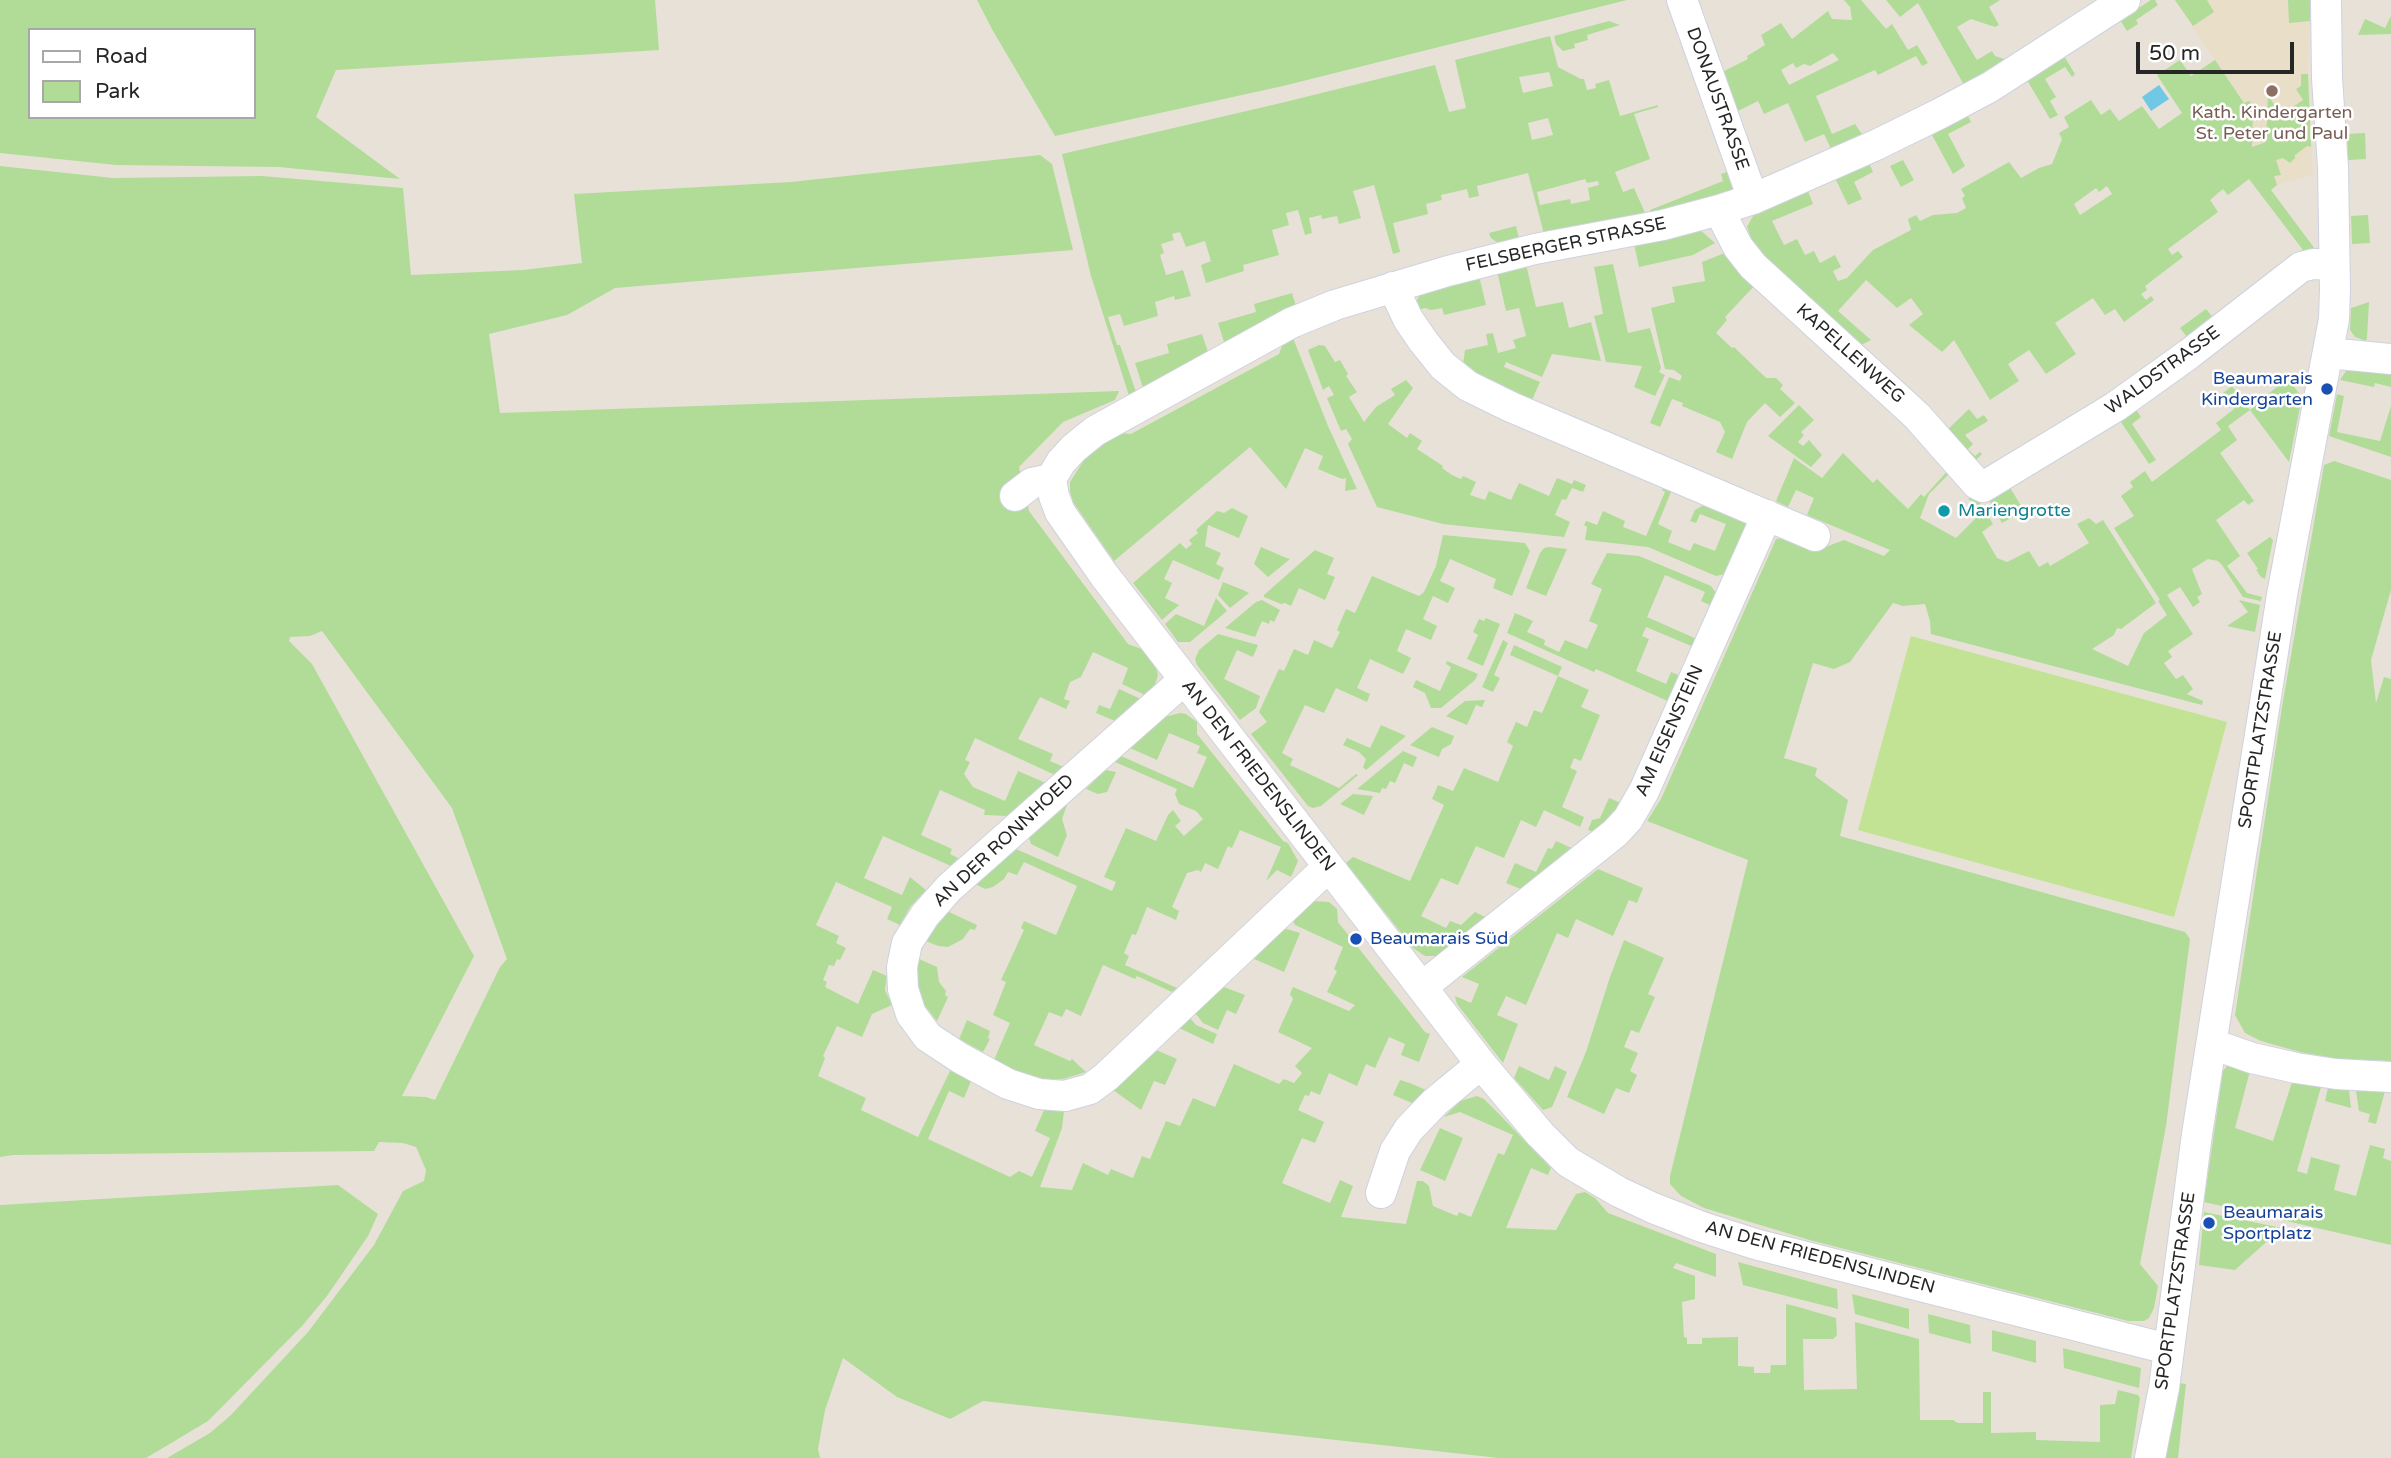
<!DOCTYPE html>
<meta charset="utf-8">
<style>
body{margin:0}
#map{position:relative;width:2391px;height:1458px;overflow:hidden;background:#e8e1d8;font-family:"Varela Round",sans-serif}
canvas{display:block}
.legend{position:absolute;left:28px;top:28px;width:228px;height:91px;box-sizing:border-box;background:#fff;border:2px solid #a8a8a8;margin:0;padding:9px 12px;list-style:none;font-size:21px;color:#262626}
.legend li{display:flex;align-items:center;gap:14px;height:35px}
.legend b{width:35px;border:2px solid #a8a8a8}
.scale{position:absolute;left:2136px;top:42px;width:158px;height:32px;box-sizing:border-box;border:4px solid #262626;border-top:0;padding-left:9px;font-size:21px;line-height:24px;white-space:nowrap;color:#262626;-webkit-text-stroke:5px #fff;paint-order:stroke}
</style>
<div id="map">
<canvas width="2391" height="1458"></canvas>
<ul class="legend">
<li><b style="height:9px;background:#fff"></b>Road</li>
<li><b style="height:19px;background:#b0dc98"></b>Park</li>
</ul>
<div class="scale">50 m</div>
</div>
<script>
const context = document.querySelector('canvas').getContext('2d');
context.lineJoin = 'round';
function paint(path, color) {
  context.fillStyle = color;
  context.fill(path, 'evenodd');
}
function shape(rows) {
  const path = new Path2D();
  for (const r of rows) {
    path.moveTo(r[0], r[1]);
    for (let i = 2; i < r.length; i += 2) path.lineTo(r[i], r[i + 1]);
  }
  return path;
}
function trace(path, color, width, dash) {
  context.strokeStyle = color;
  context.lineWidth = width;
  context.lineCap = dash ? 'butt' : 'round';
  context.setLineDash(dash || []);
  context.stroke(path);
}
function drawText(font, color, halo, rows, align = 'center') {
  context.font = font + ' "Varela Round",sans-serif';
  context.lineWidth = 5;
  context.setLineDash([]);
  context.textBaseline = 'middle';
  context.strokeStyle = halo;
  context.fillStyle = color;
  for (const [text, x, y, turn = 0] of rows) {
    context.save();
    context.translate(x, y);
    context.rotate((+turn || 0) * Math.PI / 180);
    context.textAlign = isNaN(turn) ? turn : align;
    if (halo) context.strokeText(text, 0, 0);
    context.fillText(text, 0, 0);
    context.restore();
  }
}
const education = shape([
 [2175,0,2310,0,2308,74,2313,175,2277,185,2260,193,2244,103]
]);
const green = shape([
 [0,0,655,0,659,50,336,70,316,117,400,179,279,167,116,165,0,153],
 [30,30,254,30,254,117,30,117],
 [977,0,1627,0,1283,86,1055,136,993,31],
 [1844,0,1861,0,1886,29,1892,24,1908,50,1917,45,1928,63,1922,66,1916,56,1878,75,1875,70,1816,96,1832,134,1855,124,1864,137,1832,151,1824,134,1805,142,1788,103,1764,114,1758,101,1730,115,1716,75,1748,59,1747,56,1765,45,1761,35,1781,23,1792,39,1828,11,1832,19,1852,20,1850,7],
 [1833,53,1839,60,1789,85,1781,70,1793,63,1796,68,1804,64,1810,66],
 [1886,0,2000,0,1989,7,1999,25,1995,27,1971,19,1957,27,1977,60,1992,51,1995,56,2008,60,1964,85,1918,3,1900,17],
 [2151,0,2155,0,2158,5,2136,20,2138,24,2127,31,2120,20],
 [2175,0,2207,0,2214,12,2193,26],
 [2288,0,2310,0,2310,21,2289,23],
 [2391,16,2391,34,2358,35,2365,19,2385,28],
 [1609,21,1620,25,1587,35,1588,40,1574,44,1575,48,1563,51,1556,44,1554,36],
 [1550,36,1558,67,1581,79,1584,79,1587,90,1596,88,1595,84,1609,80,1620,116,1658,105,1658,107,1634,114,1650,159,1615,172,1623,192,1634,188,1646,215,1544,234,1528,173,1477,186,1479,196,1469,198,1467,189,1441,195,1442,200,1426,204,1428,214,1393,223,1400,252,1393,254,1374,185,1353,191,1361,218,1339,224,1337,216,1322,219,1321,215,1309,218,1312,233,1305,235,1298,210,1286,213,1289,225,1272,230,1279,255,1243,265,1244,271,1206,283,1201,265,1211,261,1205,241,1186,247,1180,232,1172,234,1174,240,1161,244,1164,253,1160,255,1166,275,1183,270,1191,296,1175,300,1174,296,1155,302,1158,316,1124,326,1120,314,1108,317,1117,345,1120,345,1137,395,1130,399,1091,276,1062,154,1281,103,1435,65,1449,112,1466,108,1455,60],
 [1549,72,1553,86,1523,93,1519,77],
 [1548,118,1553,135,1532,140,1528,123],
 [1585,179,1587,183,1598,181,1599,185,1588,188,1590,200,1571,204,1570,199,1540,205,1537,192],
 [2064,56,2075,74,2072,77,2065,67,2045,79,2056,97,2050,101,2058,115,2050,119,2027,80],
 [2180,60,2191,76,2215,60,2244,103,2249,101,2253,106,2252,147,2266,142,2268,95,2281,115,2303,100,2296,89,2301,86,2301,74,2308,74,2311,147,2307,146,2295,155,2295,158,2290,163,2283,158,2276,160,2281,175,2274,176,2277,185,2271,190,2315,249,2315,253,2306,254,2249,179,2228,195,2223,189,2210,200,2218,212,2168,249,2172,255,2178,251,2183,257,2145,286,2147,290,2141,294,2146,300,2151,296,2154,300,2124,322,2115,309,2105,315,2093,298,2055,323,2076,354,2046,374,2029,350,2008,364,2019,381,1990,400,1954,340,1942,352,1909,325,1923,314,1911,298,1897,308,1866,280,1838,311,1871,340,1857,347,1756,252,1747,227,1753,216,1808,191,1813,204,1772,221,1784,245,1797,239,1805,255,1814,251,1820,263,1835,255,1841,267,1833,271,1838,281,1847,278,1873,250,1911,230,1908,219,1916,215,1920,221,1933,215,1957,213,1966,208,1962,198,1965,196,1961,189,2009,162,2021,178,2039,168,2052,164,2062,139,2059,133,2069,127,2064,117,2091,100,2101,115,2110,109,2119,121,2142,106,2159,129,2182,113,2157,75],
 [2107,186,2112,194,2080,215,2074,204,2096,188,2099,192],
 [1967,114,1971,122,1948,134,1965,166,1953,174,1931,133],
 [2365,133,2366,159,2348,160,2347,134],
 [1040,155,1052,164,1073,250,615,288,567,315,489,334,500,413,1119,391,1115,400,1063,422,1019,467,1029,511,1128,644,1144,650,1155,664,1158,675,1155,685,1145,695,1122,684,1128,668,1093,652,1081,677,1070,682,1064,699,1070,701,1066,709,1040,697,1018,739,1053,754,1050,761,1064,767,1055,775,975,738,965,760,970,762,964,774,973,787,1005,801,1018,771,1046,783,1007,816,984,815,985,810,940,790,921,835,952,849,950,854,958,858,951,866,883,836,864,878,902,895,910,877,926,890,910,907,900,925,887,919,892,907,836,882,816,925,839,936,836,943,846,948,840,960,837,959,834,966,829,965,823,980,827,982,825,987,858,1004,873,970,887,976,885,990,892,1005,872,1014,862,1037,837,1026,823,1056,825,1058,818,1076,866,1098,861,1110,918,1137,951,1069,971,1081,964,1098,949,1091,928,1139,1010,1177,1019,1171,1032,1177,1050,1138,1035,1131,1044,1110,1064,1111,1062,1128,1040,1187,1072,1190,1083,1163,1108,1175,1111,1169,1133,1178,1142,1156,1150,1159,1166,1121,1180,1126,1193,1098,1215,1107,1234,1064,1279,1084,1284,1079,1294,1083,1302,1073,1295,1066,1312,1048,1278,1032,1293,999,1290,994,1293,987,1349,1011,1355,1005,1327,992,1337,971,1334,969,1343,947,1295,925,1292,919,1313,901,1329,902,1337,909,1338,922,1425,1032,1430,1034,1419,1062,1401,1055,1405,1044,1389,1037,1375,1068,1366,1064,1357,1086,1329,1073,1320,1095,1311,1091,1309,1096,1305,1095,1298,1110,1324,1122,1315,1143,1302,1138,1282,1183,1330,1203,1340,1180,1353,1186,1341,1217,1406,1224,1417,1181,1423,1181,1429,1186,1433,1206,1457,1216,1459,1212,1471,1217,1498,1153,1504,1155,1513,1135,1460,1112,1444,1117,1460,1101,1477,1096,1484,1099,1498,1113,1551,1168,1548,1175,1531,1168,1506,1228,1556,1230,1573,1199,1576,1194,1585,1192,1595,1198,1608,1213,1716,1254,1716,1277,1676,1263,1673,1268,1695,1276,1695,1299,1682,1302,1684,1337,1687,1338,1687,1344,1702,1344,1702,1338,1738,1337,1738,1366,1754,1367,1754,1373,1770,1373,1771,1365,1786,1365,1786,1304,1795,1306,1836,1318,1837,1335,1833,1339,1803,1339,1804,1390,1857,1389,1855,1322,1919,1339,1920,1420,1953,1420,1958,1423,1983,1423,1983,1392,1991,1392,1991,1433,2036,1432,2036,1440,2100,1442,2100,1405,2115,1404,2118,1390,2138,1395,2140,1398,2131,1458,1499,1458,983,1401,950,1419,897,1397,843,1358,825,1410,818,1449,820,1458,167,1458,210,1433,231,1415,308,1332,374,1245,403,1191,424,1181,426,1170,416,1147,403,1143,379,1142,374,1151,13,1155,0,1157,0,166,113,178,262,176,403,188,411,275,523,270,582,263,574,194,791,182],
 [322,631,452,808,507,959,500,967,435,1100,426,1097,402,1096,474,956,312,664,289,641,290,637,310,636],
 [1903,160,1914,180,1901,187,1890,166],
 [1869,163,1873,172,1854,182,1862,199,1848,205,1835,178],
 [1730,171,1734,188,1732,191,1651,214,1650,210,1723,181,1721,174],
 [2368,215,2370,243,2352,244,2351,216],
 [1516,226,1519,239,1499,244,1491,238,1489,233],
 [1699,229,1715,243,1693,255,1639,267,1634,244],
 [1725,253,1758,282,1725,317,1727,320,1716,333,1732,348,1734,347,1766,378,1776,378,1783,385,1780,389,1795,403,1780,417,1765,403,1747,422,1732,459,1716,452,1725,432,1720,422,1682,406,1683,403,1672,399,1660,427,1650,423,1669,377,1680,381,1682,376,1674,370,1665,369,1651,308,1675,302,1672,287,1705,281,1702,262],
 [1526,264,1536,307,1563,302,1569,328,1591,322,1601,361,1552,354,1542,377,1506,362,1504,367,1540,382,1532,400,1491,383,1463,365,1465,350,1488,345,1486,334,1493,333,1498,353,1516,348,1513,340,1526,336,1519,308,1506,311,1497,271],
 [1613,264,1628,333,1650,328,1661,368,1659,372,1665,375,1655,396,1634,387,1642,366,1606,362,1594,316,1603,314,1594,267],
 [1479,276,1486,305,1444,315,1442,308,1431,310,1425,308,1418,310,1415,304,1421,292],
 [1292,293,1296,306,1225,345,1218,323,1256,312,1254,304],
 [2369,302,2367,338,2366,341,2355,337,2350,330,2351,308],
 [2206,309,2216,321,2190,341,2180,328],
 [1202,334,1209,355,1144,391,1135,363,1169,353,1167,344],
 [1293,338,1328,426,1357,489,1345,491,1346,478,1342,479,1318,469,1323,456,1305,448,1286,489,1250,447,1114,561,1073,502,1070,491,1070,482,1084,460,1103,443,1120,433,1131,434,1279,354,1283,343],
 [1319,345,1325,346,1335,362,1340,360,1348,374,1346,376,1357,392,1349,397,1364,422,1376,407,1395,395,1391,389,1406,380,1413,388,1388,424,1407,438,1410,433,1422,441,1417,449,1443,466,1442,468,1452,475,1461,479,1463,476,1476,482,1470,495,1485,500,1489,491,1511,500,1519,483,1549,496,1557,478,1572,484,1574,480,1586,485,1583,492,1572,488,1566,500,1562,499,1555,515,1570,522,1564,537,1443,524,1377,507,1348,444,1352,439,1346,429,1341,431,1327,398,1334,395,1329,386,1323,390,1308,350],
 [2348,368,2391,370,2391,387,2375,383,2374,387,2340,380],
 [2287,378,2302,397,2289,462,2250,410,2228,426,2237,440,2220,453,2254,501,2248,505,2244,500,2216,520,2240,556,2227,566,2247,593,2262,597,2261,601,2243,597,2222,565,2218,561,2208,559,2192,569,2202,594,2197,597,2200,602,2193,607,2180,587,2167,595,2193,634,2168,651,2172,657,2164,663,2176,679,2183,675,2193,689,2187,694,2203,701,2202,705,1931,634,1930,621,1925,604,1903,606,1893,603,1850,662,1834,669,1813,663,1784,758,1817,768,1815,776,1848,800,1840,836,2185,932,2190,939,2166,1126,2140,1264,2158,1286,2154,1308,2149,1318,2144,1321,2128,1321,1813,1241,1704,1208,1681,1196,1670,1184,1670,1176,1748,860,1647,821,1661,799,1776,539,1785,538,1815,551,1844,540,1884,556,1890,550,1807,515,1814,498,1796,490,1788,507,1776,501,1794,458,1822,478,1843,453,1873,483,1877,479,1908,509,1921,494,1924,497,1950,468,1966,490,1963,492,1949,474,1929,494,1920,518,1956,538,1981,513,1976,503,1968,499,1971,496,1979,501,1993,524,1982,532,1997,558,2007,562,2029,551,2039,567,2048,562,2050,566,2089,543,2077,524,2089,518,2096,524,2103,520,2156,603,2121,629,2117,628,2114,635,2092,649,2128,666,2144,633,2167,615,2158,601,2160,600,2114,528,2134,516,2121,496,2133,487,2130,482,2145,471,2152,482,2221,430,2216,423,2234,409,2223,393,2232,386,2250,410],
 [2337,394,2344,396,2337,432,2380,441,2391,406,2391,457,2329,436],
 [1799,405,1814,420,1801,432,1804,435,1798,442,1803,446,1809,440,1822,455,1811,467,1768,436],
 [2133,405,2141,417,2132,424,2156,460,2149,464,2117,416],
 [1969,409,1977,419,1984,415,1988,421,1965,435,1973,444,1968,449,1975,456,1980,452,1982,454,1973,463,1945,432],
 [2334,461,2391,480,2391,590,2371,660,2376,703,2384,677,2391,679,2391,1061,2339,1059,2300,1052,2261,1041,2245,1033,2235,1015,2282,707,2324,465],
 [1665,484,1673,487,1658,524,1672,531,1668,542,1690,551,1694,543,1715,551,1726,524,1700,514,1696,523,1690,521,1695,510,1709,502,1747,522,1725,574,1716,576,1648,547,1585,540,1587,527,1584,525,1586,521,1597,525,1603,511,1625,521,1623,527,1646,536,1665,492,1662,490],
 [2008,484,2024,511,2002,523,1987,496],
 [1232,508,1248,516,1239,538,1208,525,1205,546,1221,553,1216,564,1224,568,1219,580,1173,560,1164,579,1172,583,1165,598,1179,605,1162,620,1133,583,1180,543,1186,549,1192,544,1189,540,1198,533,1196,530,1217,511,1224,513],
 [1443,535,1525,543,1530,551,1512,596,1493,588,1496,579,1450,559,1440,581,1455,588,1448,603,1433,596,1423,619,1437,626,1431,640,1406,629,1397,651,1411,658,1403,674,1370,659,1357,688,1370,694,1367,702,1336,688,1324,713,1305,705,1282,753,1293,759,1290,765,1339,788,1356,774,1358,775,1321,806,1313,808,1308,806,1251,734,1267,722,1259,712,1279,669,1284,671,1294,649,1308,655,1314,640,1332,648,1340,632,1337,630,1346,609,1355,613,1372,576,1419,596,1424,592,1436,566],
 [2270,537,2273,540,2265,579,2261,577,2256,570,2258,569,2247,553],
 [1261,547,1284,557,1290,559,1268,577,1254,564],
 [1549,547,1567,549,1546,596,1526,588,1540,553,1544,548],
 [1315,550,1334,558,1327,574,1335,577,1325,600,1299,588,1291,606,1285,603,1281,604,1264,597,1264,595],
 [1607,553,1639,556,1711,586,1716,593,1718,597,1714,607,1701,601,1705,592,1665,575,1647,617,1699,640,1696,648,1646,627,1642,636,1649,639,1636,671,1666,684,1671,672,1683,677,1672,703,1596,669,1594,672,1507,633,1515,613,1533,621,1527,632,1545,640,1544,645,1559,652,1565,640,1587,649,1598,625,1589,621,1602,589,1591,584],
 [1223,582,1243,590,1249,593,1230,608,1218,595],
 [1216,598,1227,611,1190,642,1178,642,1165,624,1176,614,1204,626],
 [1262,600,1280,610,1274,622,1270,620,1269,624,1262,621,1255,637,1225,628,1256,602],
 [2239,600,2260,605,2255,632,2227,626,2248,612],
 [1486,618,1500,624,1483,666,1467,659,1478,635,1473,632,1479,619,1484,621],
 [1218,634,1258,645,1253,657,1237,650,1224,679,1260,696,1256,708,1240,720,1197,665,1195,659,1199,650],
 [1503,640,1508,643,1494,675,1500,678,1493,692,1482,687],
 [1514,645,1562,667,1558,676,1589,690,1581,707,1600,715,1581,761,1574,758,1570,768,1577,771,1562,807,1584,817,1580,827,1544,810,1536,827,1521,820,1504,858,1476,846,1458,885,1441,878,1421,916,1446,928,1450,921,1461,925,1475,912,1487,918,1438,956,1425,956,1413,948,1346,863,1353,857,1410,881,1444,805,1432,799,1438,785,1453,791,1464,768,1498,782,1513,746,1507,742,1516,722,1527,727,1534,710,1542,713,1558,676,1510,655],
 [1447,661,1478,674,1475,680,1441,708,1431,708,1425,693,1413,687,1416,680,1440,691,1451,667,1446,664],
 [1119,689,1141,699,1115,721,1096,713,1099,705,1110,709],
 [1485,700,1482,707,1476,705,1467,725,1446,716,1465,701],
 [1180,713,1186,714,1197,722,1197,734,1283,841,1288,843,1298,861,1291,877,1277,870,1266,881,1281,847,1240,830,1232,848,1228,846,1218,869,1205,863,1201,872,1198,870,1187,873,1172,907,1179,911,1176,920,1147,907,1136,935,1132,934,1124,953,1129,956,1125,965,1177,988,1172,992,1137,976,1135,979,1103,965,1081,1016,1066,1009,1062,1017,1049,1012,1034,1045,1070,1061,1072,1059,1086,1072,1063,1079,1041,1080,1010,1069,994,1060,1010,1023,993,1015,1006,982,1001,980,1024,930,1021,928,1024,921,1056,935,1077,886,1024,862,1017,875,1008,872,1004,879,993,887,985,889,975,884,1016,849,1112,891,1116,882,1104,877,1126,828,1156,841,1168,815,1173,810,1181,821,1175,826,1184,836,1203,819,1196,811,1179,804,1175,794,1177,789,1115,762,1121,756,1193,788,1207,757,1197,753,1200,746,1169,733,1157,760,1130,748,1165,717],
 [1381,725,1406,736,1366,770,1363,767,1366,759,1359,752,1343,745,1347,738,1370,748],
 [1432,727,1454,736,1451,744,1442,749,1439,757,1410,745],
 [1403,751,1417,757,1413,767,1404,763,1395,783,1390,781,1386,789,1382,788,1380,793,1357,789],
 [1105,770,1116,772,1107,792,1098,794,1086,789],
 [1353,794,1373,796,1364,815,1340,804],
 [1609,798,1621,803,1616,811,1594,832,1588,830,1592,820,1600,818],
 [1068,802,1062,819,1067,835,1058,857,1031,844,1029,837],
 [1556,841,1574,849,1523,890,1506,883,1515,863,1536,872,1548,848,1552,849],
 [1598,869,1643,888,1637,903,1629,900,1613,936,1576,919,1568,938,1557,933,1526,1005,1506,996,1497,1015,1518,1024,1503,1063,1457,1004,1455,996,1471,1003,1479,984,1462,977],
 [947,911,977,925,975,930,970,929,963,939,948,947,938,946,926,941],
 [1283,928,1300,933,1284,972,1252,958],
 [1624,940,1664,958,1648,994,1655,997,1639,1033,1631,1030,1624,1047,1638,1053,1630,1071,1637,1075,1629,1093,1616,1088,1604,1114,1567,1097,1586,1052,1610,977],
 [919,959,937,967,939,982,946,991,945,995,948,997,937,1021,925,1006,919,988,916,968],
 [1224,987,1245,995,1236,1014,1227,1010,1218,1030,1203,1023,1195,1013],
 [1190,1018,1196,1025,1217,1034,1213,1044,1179,1028],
 [967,1020,990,1031,988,1038,990,1039,983,1052,959,1039],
 [1156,1050,1177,1059,1165,1085,1154,1081,1141,1110,1113,1090],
 [2228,1065,2250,1071,2235,1128,2273,1141,2292,1082,2321,1087,2297,1171,2307,1174,2311,1157,2340,1165,2334,1190,2356,1196,2370,1145,2385,1149,2383,1158,2391,1161,2391,1245,2204,1202,2223,1071],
 [1519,1066,1549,1080,1555,1066,1567,1072,1552,1107,1543,1110,1514,1078],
 [1400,1080,1410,1083,1426,1090,1412,1103,1393,1095],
 [2328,1088,2349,1090,2351,1108,2325,1101],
 [2356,1091,2385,1091,2376,1124,2368,1122,2370,1114,2359,1111],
 [1440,1128,1463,1138,1445,1181,1420,1170],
 [338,1185,378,1214,368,1236,327,1296,302,1326,208,1421,146,1458,0,1458,0,1205],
 [2204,1212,2282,1228,2235,1270,2199,1265],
 [1738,1262,1837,1289,1838,1309,1743,1285],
 [1852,1294,1909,1309,1909,1329,1855,1314],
 [1928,1314,1970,1325,1971,1344,1929,1333],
 [1992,1330,2036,1341,2036,1363,1992,1351],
 [2063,1348,2141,1368,2139,1388,2064,1368],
 [2173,1382,2186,1384,2178,1458,2164,1458]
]);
const pitch = shape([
 [1911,636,2227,722,2174,917,1858,830]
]);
const water = shape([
 [2159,85,2169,99,2151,111,2142,97]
]);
const minor = shape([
 [1682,0,1753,199],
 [1719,210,1738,247,1753,266,1917,416,1977,484,1983,487,2115,407,2189,354,2301,267,2313,264,2334,265],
 [1393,287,1408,319,1423,341,1443,366,1468,386,1511,407,1815,536],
 [2328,353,2391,359],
 [1051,479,1054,496,1060,512,1104,575,1481,1064,1540,1134,1568,1162,1619,1192,1653,1208,1702,1227,1755,1244,2168,1349],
 [1051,479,1061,462,1074,448,1095,431,1291,323,1335,305,1448,271,1535,249,1663,225,1719,210,1753,199,1876,145,1939,114,1990,87,2125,0],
 [1015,496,1032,483,1051,479],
 [1184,680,949,888,925,915,907,943,902,967,903,989,911,1014,928,1037,960,1058,1008,1084,1039,1094,1065,1096,1090,1089,1106,1077,1328,867],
 [1422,987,1615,833,1628,819,1644,791,1767,515],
 [2212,1044,2252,1058,2296,1068,2336,1074,2391,1077],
 [1381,1193,1395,1151,1409,1129,1435,1102,1481,1064],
 [2150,1458,2164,1388,2197,1134,2282,595,2334,319,2335,289,2333,167,2327,78,2326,0]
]);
const markers = [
 [2272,91,7,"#8d6e63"],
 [2327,389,7,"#1a4fb4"],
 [1944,511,7,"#0f9aa8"],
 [1356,939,7,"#1a4fb4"],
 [2209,1223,7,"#1a4fb4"]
];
const streetNames = [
 ["DONAUSTRASSE",1717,99,70],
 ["FELSBERGER STRASSE",1566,245,-12],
 ["KAPELLENWEG",1850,354,42],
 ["WALDSTRASSE",2163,371,-36],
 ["SPORTPLATZSTRASSE",2261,730,-81],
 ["AM EISENSTEIN",1670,731,-66],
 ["AN DEN FRIEDENSLINDEN",1258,776,52],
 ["AN DER RONNHOED",1004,841,-43],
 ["AN DEN FRIEDENSLINDEN",1820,1258,15],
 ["SPORTPLATZSTRASSE",2176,1291,-82]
];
const educationNames = [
 ["Kath. Kindergarten",2272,113],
 ["St. Peter und Paul",2272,134]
];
const transitNames = [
 ["Beaumarais",2313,379,"right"],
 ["Kindergarten",2313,400,"right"],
 ["Beaumarais Süd",1370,939],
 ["Beaumarais",2223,1213],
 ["Sportplatz",2223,1234]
];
const cultureNames = [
 ["Mariengrotte",1958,511]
];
paint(education, '#e9dec8');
paint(green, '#b0dc98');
paint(pitch, '#c3e394');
paint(water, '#71c8e4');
trace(minor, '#ced2df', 32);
trace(minor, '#fff', 30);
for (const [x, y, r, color] of markers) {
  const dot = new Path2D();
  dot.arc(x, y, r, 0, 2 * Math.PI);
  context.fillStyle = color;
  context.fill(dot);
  trace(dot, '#fff', 2.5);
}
drawText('18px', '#262626', '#fff', streetNames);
drawText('18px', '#785e54', '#fff', educationNames);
drawText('18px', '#164399', '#fff', transitNames, 'left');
drawText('18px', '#0d838f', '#fff', cultureNames, 'left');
</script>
